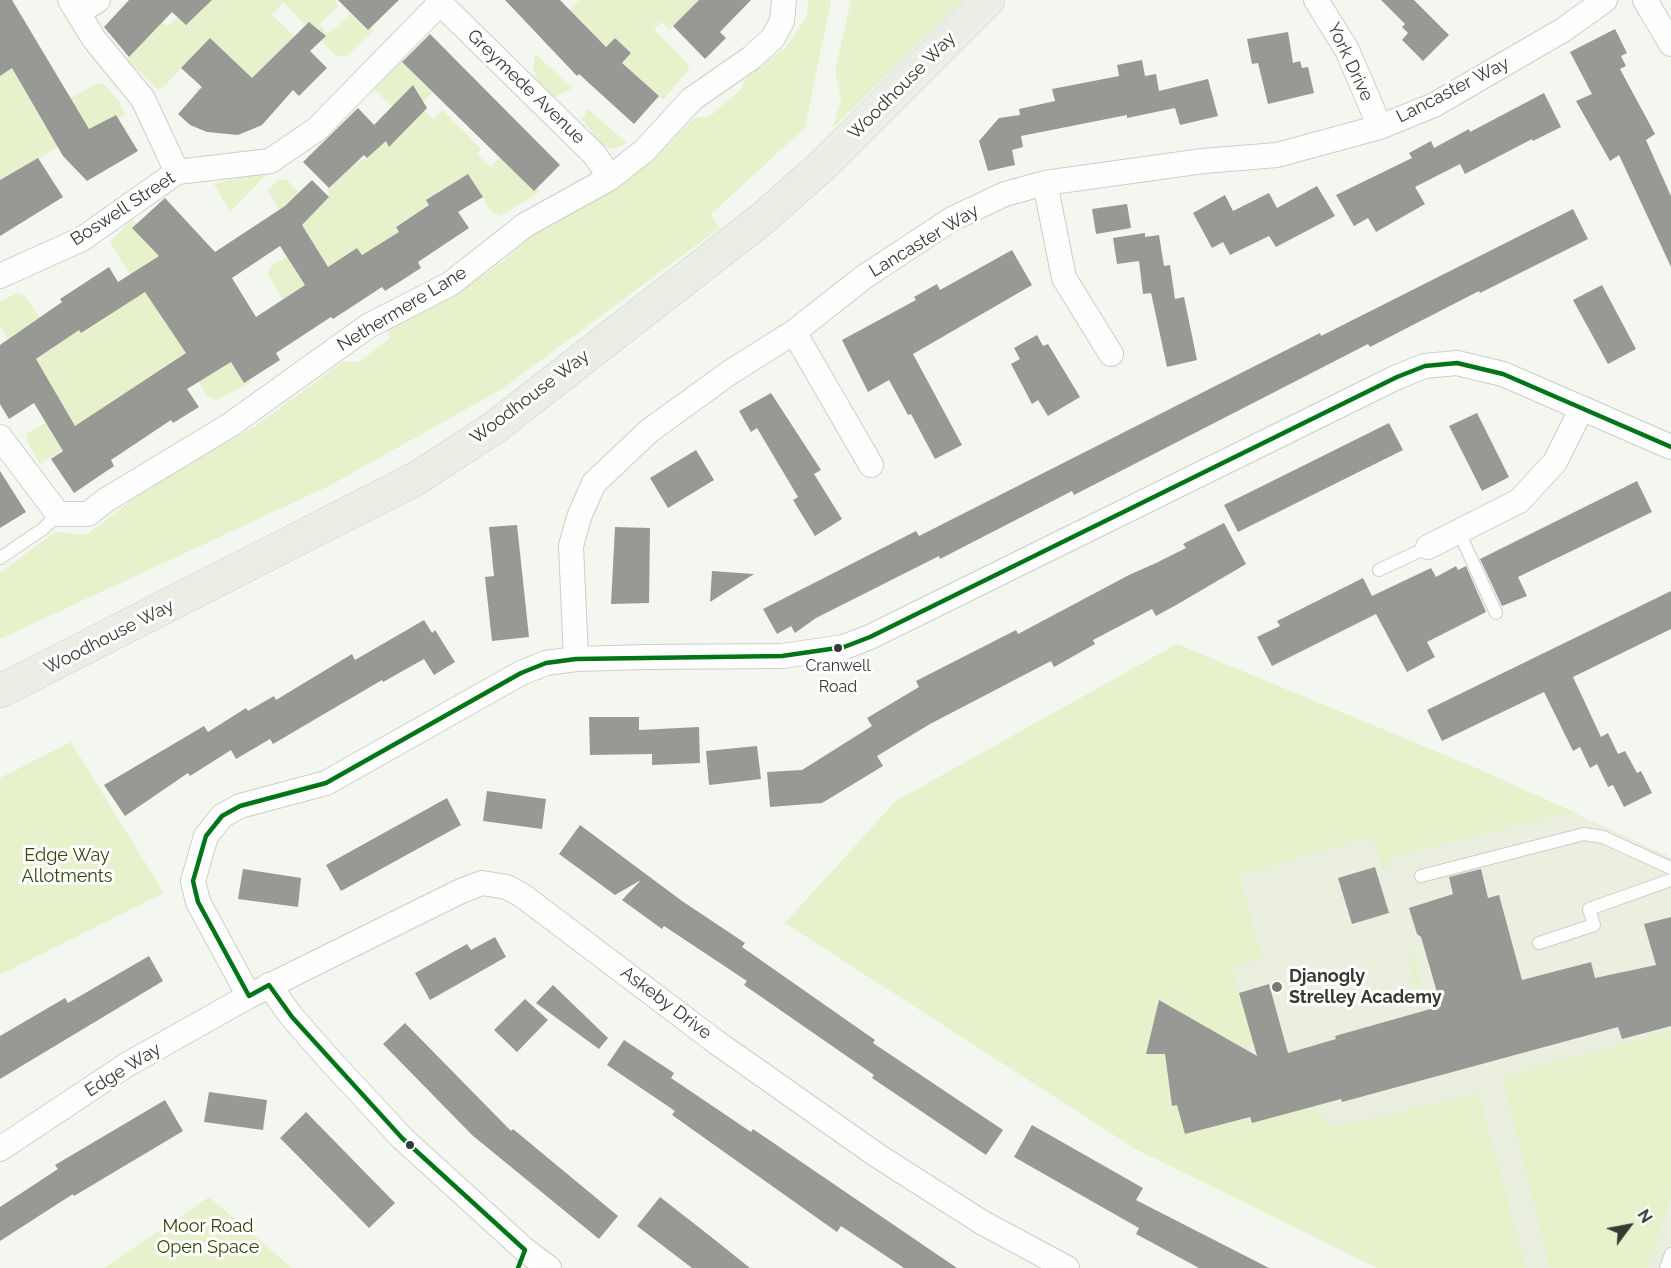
<!DOCTYPE html>
<style>
body{margin:0}
#map{position:relative;width:1671px;height:1268px;overflow:hidden;background:#f4f6f0;font-family:Raleway,sans-serif}
canvas{display:block}
.north{position:absolute;left:1599px;top:1196px;width:60px;height:60px;-webkit-text-stroke:4px #fff;paint-order:stroke;rotate:58deg;font-size:16px;font-weight:700;line-height:24px;text-align:center;color:#373934}
.north::after{content:'';display:block;margin:auto;width:21px;height:27px;background:#373934;clip-path:polygon(50% 0,100% 100%,50% 72%,0 100%)}
</style>
<div id="map">
<canvas width="1671" height="1268"></canvas>
<div class="north">N</div>
</div>
<script>
const context = document.querySelector('canvas').getContext('2d');
context.lineJoin = 'round';
function paint(path, color) {
  context.fillStyle = color;
  context.fill(path, 'evenodd');
}
function shape(rows) {
  const path = new Path2D();
  for (const r of rows) {
    path.moveTo(r[0], r[1]);
    for (let i = 2; i < r.length; i += 2) path.lineTo(r[i], r[i + 1]);
  }
  return path;
}
function trace(path, color, width, dash) {
  context.strokeStyle = color;
  context.lineWidth = width;
  context.lineCap = dash ? 'butt' : 'round';
  context.setLineDash(dash || []);
  context.stroke(path);
}
function drawText(font, color, halo, rows, align = 'center') {
  context.font = font + ' Raleway,sans-serif';
  context.lineWidth = 6;
  context.setLineDash([]);
  context.textBaseline = 'middle';
  context.strokeStyle = halo;
  context.fillStyle = color;
  for (const [text, x, y, turn = 0] of rows) {
    context.save();
    context.translate(x, y);
    context.rotate((+turn || 0) * Math.PI / 180);
    context.textAlign = isNaN(turn) ? turn : align;
    if (halo) context.strokeText(text, 0, 0);
    context.fillText(text, 0, 0);
    context.restore();
  }
}
const built = shape([
 [1177,644,1476,768,1671,857,1671,1268,1377,1268,1134,1148,785,923,896,801]
]);
const green = shape([
 [211,0,335,0,339,6,319,24,328,34,351,14,367,30,371,27,373,31,347,56,336,56,283,2,272,15,295,36,248,82,209,104,195,91,218,66,199,49,164,87,157,89,127,59,162,22,168,26,178,17,186,25],
 [580,0,700,0,670,30,662,22,654,29,688,64,689,69,663,100,622,63,631,54,615,38,606,47,569,10],
 [808,0,831,0,805,128,711,214,720,228,502,389,329,486,0,639,0,573,55,532,86,535,173,469,254,427,344,361,359,362,390,338,386,330,443,302,499,264,533,235,563,216,608,194,648,162,696,117,709,117,741,89,746,77,785,48,807,16],
 [851,0,963,0,833,128,841,98,835,71],
 [535,53,572,88,555,97,540,87,533,69],
 [399,59,432,93,420,105,433,119,443,110,481,149,477,154,491,167,500,157,534,190,537,188,540,192,500,216,491,211,468,174,444,189,446,194,396,226,399,232,363,255,357,248,308,280,309,282,285,298,281,297,268,274,271,266,313,242,306,231,296,236,267,190,280,179,287,180,316,211,329,197,328,188,354,164,367,158,387,139,394,142,410,125,375,90,376,82],
 [12,68,37,112,68,94,70,98,99,83,105,85,119,101,125,115,119,119,116,115,8,175,0,189,0,73],
 [588,109,627,143,612,149,600,144,582,119],
 [265,170,265,176,230,212,214,184],
 [132,219,137,224,133,229,148,245,172,247,136,271,207,376,231,362,244,382,249,380,251,382,216,401,207,396,183,354,92,432,40,464,27,441,27,433,66,411,28,365,56,346,17,354,0,327,0,301,17,293,24,295,54,338,134,282,110,242],
 [1177,644,1476,768,1578,814,1557,815,1395,856,1384,871,1371,837,1239,875,1263,959,1232,968,1254,1044,1242,1048,1159,1000,1146,1054,1174,1055,1170,1088,1172,1105,1177,1105,1186,1134,1250,1117,1252,1123,1312,1107,1334,1127,1479,1093,1526,1268,1377,1268,1134,1148,785,923,896,801],
 [71,742,164,893,0,975,0,778],
 [1413,955,1425,1001,1419,1003,1408,956],
 [1671,1030,1671,1197,1648,1268,1550,1268,1502,1077],
 [209,1197,292,1268,104,1268]
]);
const building = shape([
 [0,0,12,0,89,129,116,115,138,151,87,181,63,156,12,68,0,76],
 [129,0,212,0,186,25,172,12,129,57,104,27],
 [338,0,399,0,368,30],
 [505,0,560,0,606,47,615,38,631,53,622,63,659,96,634,124,579,74,577,76],
 [699,0,751,0,720,32,726,38,705,59,673,26],
 [1381,0,1414,0,1449,35,1423,61,1402,40,1408,33,1402,27,1405,24],
 [309,22,326,36,310,51,327,68,299,96,293,90,262,125,238,135,207,132,190,125,178,114,202,87,181,68,210,38,252,78],
 [1615,29,1627,53,1621,56,1626,66,1620,69,1655,134,1646,140,1671,196,1671,267,1619,155,1610,161,1576,101,1592,94,1570,52],
 [1288,32,1293,63,1300,61,1302,68,1308,67,1314,93,1268,104,1258,63,1252,64,1247,39],
 [430,34,560,165,534,191,402,62],
 [1142,60,1145,76,1156,74,1159,91,1208,79,1218,116,1180,125,1175,108,1127,118,1127,115,1021,136,1023,147,1012,150,1015,165,988,171,979,141,999,118,1020,115,1019,109,1055,101,1052,89,1119,76,1117,65],
 [413,85,427,108,389,147,386,141,367,158,364,155,329,188,303,162,358,108,377,128,374,125],
 [1544,93,1561,127,1533,141,1532,139,1465,174,1460,164,1415,187,1425,204,1376,232,1368,218,1354,226,1336,195,1412,158,1409,153,1431,141,1434,148,1469,129,1470,132],
 [38,158,63,197,0,236,0,180],
 [468,174,483,197,458,212,469,228,418,262,421,268,385,291,382,287,333,319,331,317,276,353,280,360,244,383,231,362,187,389,199,407,173,423,171,420,111,460,114,466,74,493,51,459,63,451,34,403,9,419,0,404,0,345,62,302,60,299,109,267,118,282,159,256,132,228,165,198,215,252,285,206,312,180,329,197,302,225,328,267,357,248,362,255,399,232,396,227,429,205,426,200],
 [280,246,305,285,256,317,232,278],
 [145,292,186,353,75,426,36,359,79,330,81,333],
 [1317,186,1335,216,1276,247,1269,236,1230,255,1223,242,1212,248,1193,213,1225,195,1233,211,1269,193,1277,208],
 [1127,204,1131,228,1096,234,1092,209],
 [1573,209,1588,239,1480,293,1479,291,1370,347,1368,344,1074,495,1072,491,940,559,939,556,816,618,795,633,791,626,777,634,763,609,916,531,919,536,1320,333,1321,336],
 [1145,233,1145,237,1159,235,1164,266,1170,265,1175,299,1184,297,1197,360,1167,367,1151,293,1143,294,1139,261,1117,264,1113,238],
 [1012,250,1032,285,913,354,962,445,935,459,911,414,908,415,889,380,868,392,842,340,916,300,914,297,937,284,940,290],
 [1602,285,1636,349,1608,364,1573,300],
 [1037,335,1043,346,1048,344,1080,397,1048,416,1038,400,1032,404,1011,364,1020,359,1014,348],
 [771,393,821,470,814,474,842,519,815,536,793,500,798,497,757,428,751,432,739,411],
 [1477,413,1509,477,1482,491,1449,426],
 [1389,423,1403,450,1238,532,1224,505],
 [696,450,714,480,668,508,650,478],
 [0,471,26,512,0,528],
 [1637,481,1652,512,1518,577,1527,596,1502,606,1480,559],
 [1224,523,1246,564,1178,604,1156,616,1152,609,1093,640,1095,644,1054,667,1051,661,930,724,877,756,883,766,822,803,770,807,767,772,802,770,872,726,867,718,919,687,916,681,1016,630,1018,634,1129,575,1156,563,1186,548,1183,544],
 [517,525,529,637,492,641,485,577,494,576,489,527],
 [615,527,650,528,649,603,611,604],
 [1456,566,1458,570,1466,566,1486,612,1427,642,1435,657,1407,672,1376,614,1272,666,1257,637,1280,626,1277,621,1363,578,1372,596,1431,568,1436,577],
 [712,571,754,574,710,602],
 [1671,591,1671,629,1573,677,1601,737,1608,733,1618,754,1625,751,1637,773,1641,771,1652,793,1624,807,1613,785,1608,787,1597,764,1590,768,1580,747,1573,751,1544,692,1442,741,1427,710],
 [424,620,432,633,435,630,455,662,434,675,424,659,383,682,382,680,273,744,270,739,236,759,231,750,190,776,188,773,125,816,104,785,204,726,208,732,246,708,248,711,274,696,276,700,352,654,355,660],
 [589,717,639,717,639,730,699,727,700,763,652,765,652,754,590,755],
 [757,746,761,779,709,785,706,751],
 [487,791,546,799,542,829,483,821],
 [447,798,461,825,341,891,326,865],
 [580,825,682,901,745,943,742,947,875,1040,873,1043,1003,1130,986,1155,872,1078,874,1075,744,985,747,981,664,926,662,929,622,900,641,880,615,895,559,854],
 [1375,867,1389,913,1352,924,1338,878],
 [243,869,301,878,298,907,238,899],
 [1481,869,1488,898,1499,895,1522,980,1591,962,1595,978,1656,965,1644,924,1671,917,1671,1026,1622,1039,1618,1027,1342,1102,1341,1099,1252,1123,1250,1117,1185,1134,1177,1105,1172,1106,1165,1054,1146,1054,1159,1000,1257,1056,1239,993,1269,984,1288,1053,1336,1039,1335,1036,1441,1006,1421,937,1417,934,1409,908,1453,894,1449,877],
 [495,937,506,957,430,1000,415,973,467,944,471,950],
 [149,956,163,981,0,1079,0,1036,65,998,68,1003],
 [553,985,608,1038,599,1049,536,1003],
 [525,999,548,1020,517,1052,494,1030],
 [405,1023,511,1131,513,1129,618,1216,599,1239,472,1135,383,1044],
 [624,1040,674,1073,671,1078,751,1132,753,1129,957,1268,904,1268,841,1226,837,1232,672,1115,675,1111,607,1065],
 [209,1092,267,1100,263,1130,204,1122],
 [165,1100,183,1131,74,1196,73,1194,0,1241,0,1207,58,1169,55,1165],
 [306,1112,395,1203,369,1228,280,1138],
 [1032,1125,1143,1188,1136,1200,1269,1268,1199,1268,1136,1234,1139,1228,1014,1157],
 [660,1197,710,1236,750,1268,692,1268,637,1226]
]);
const service = shape([
 [1459,532,1496,613],
 [0,558,43,529,58,514],
 [1379,570,1428,547],
 [1421,876,1584,834,1603,837,1671,868],
 [1539,943,1594,925,1589,909,1671,880],
 [1666,1268,1671,1254]
]);
const minor = shape([
 [70,0,94,39,143,99,177,172],
 [437,0,595,155,610,178],
 [1316,0,1347,50,1380,127],
 [1645,0,1671,44],
 [78,13,98,0],
 [1045,183,1064,278,1111,354],
 [0,276,82,239,177,172,270,161,317,129,440,3],
 [794,332,871,465],
 [0,437,58,514,88,514,106,500,230,425,368,326,450,284,525,225,610,178,644,151,692,99,751,58,773,38,782,21,784,0],
 [1428,547,1519,501,1555,462,1582,408],
 [576,659,571,546,579,517,594,483,649,431,729,373,794,332,864,277,952,219,1005,194,1045,183,1203,161,1277,155,1380,127,1434,105,1563,30,1605,0],
 [269,985,292,1017,327,1057,402,1138,525,1250,549,1268],
 [249,996,198,902,193,881,206,836,222,816,240,806,326,783,521,673,546,663,576,659,645,657,782,656,844,647,870,637,1397,377,1425,366,1457,363,1503,374,1671,447],
 [0,1149,128,1064,249,996,461,891,482,883,507,887,523,896,716,1042,878,1156,983,1223,1067,1268]
]);
const primary = shape([
 [0,691,419,477,495,427,762,219,824,164,988,0]
]);
const bus1 = shape([
 [518,1268,525,1250,402,1138,292,1017,269,985,249,996,198,902,193,881,206,836,222,816,240,806,326,783,521,673,546,663,576,659,782,656,844,647,870,637,1397,377,1425,366,1457,363,1503,374,1671,447]
]);
const markers = [
 [838,648,5,"#373934"],
 [1277,987,6,"#797b76"],
 [410,1145,5,"#373934"]
];
const busNames = [
 ["Cranwell",838,666],
 ["Road",838,687]
];
const streetNames = [
 ["York Drive",1350,62,65],
 ["Woodhouse Way",902,86,-45],
 ["Greymede Avenue",526,87,44],
 ["Lancaster Way",1453,90,-27],
 ["Boswell Street",123,209,-33],
 ["Lancaster Way",924,241,-31],
 ["Nethermere Lane",402,309,-31],
 ["Woodhouse Way",530,397,-37],
 ["Woodhouse Way",109,637,-27],
 ["Askeby Drive",666,1003,37],
 ["Edge Way",123,1070,-32]
];
const parkNames = [
 ["Edge Way",67,856],
 ["Allotments",67,877],
 ["Moor Road",208,1227],
 ["Open Space",208,1248]
];
const poiNames = [
 ["Djanogly",1289,977],
 ["Strelley Academy",1289,998]
];
paint(built, '#eaefe0');
paint(green, '#e7f2cd');
paint(building, '#989995');
trace(service, '#cdceca', 14);
trace(minor, '#cdceca', 26);
trace(primary, '#cfd0cd', 34);
trace(service, '#fdfefd', 12);
trace(minor, '#fdfefd', 24);
trace(primary, '#ebeee4', 33);
trace(bus1, '#007517', 4.5);
for (const [x, y, r, color] of markers) {
  const dot = new Path2D();
  dot.arc(x, y, r, 0, 2 * Math.PI);
  context.fillStyle = color;
  context.fill(dot);
  trace(dot, '#fff', 2);
}
drawText('16px', '#373934', '#fff', busNames);
drawText('18px', '#373934', '#fff', streetNames);
drawText('18px', '#374409', '#fff', parkNames);
drawText('bold 18px', '#373934', '#fff', poiNames, 'left');
</script>
